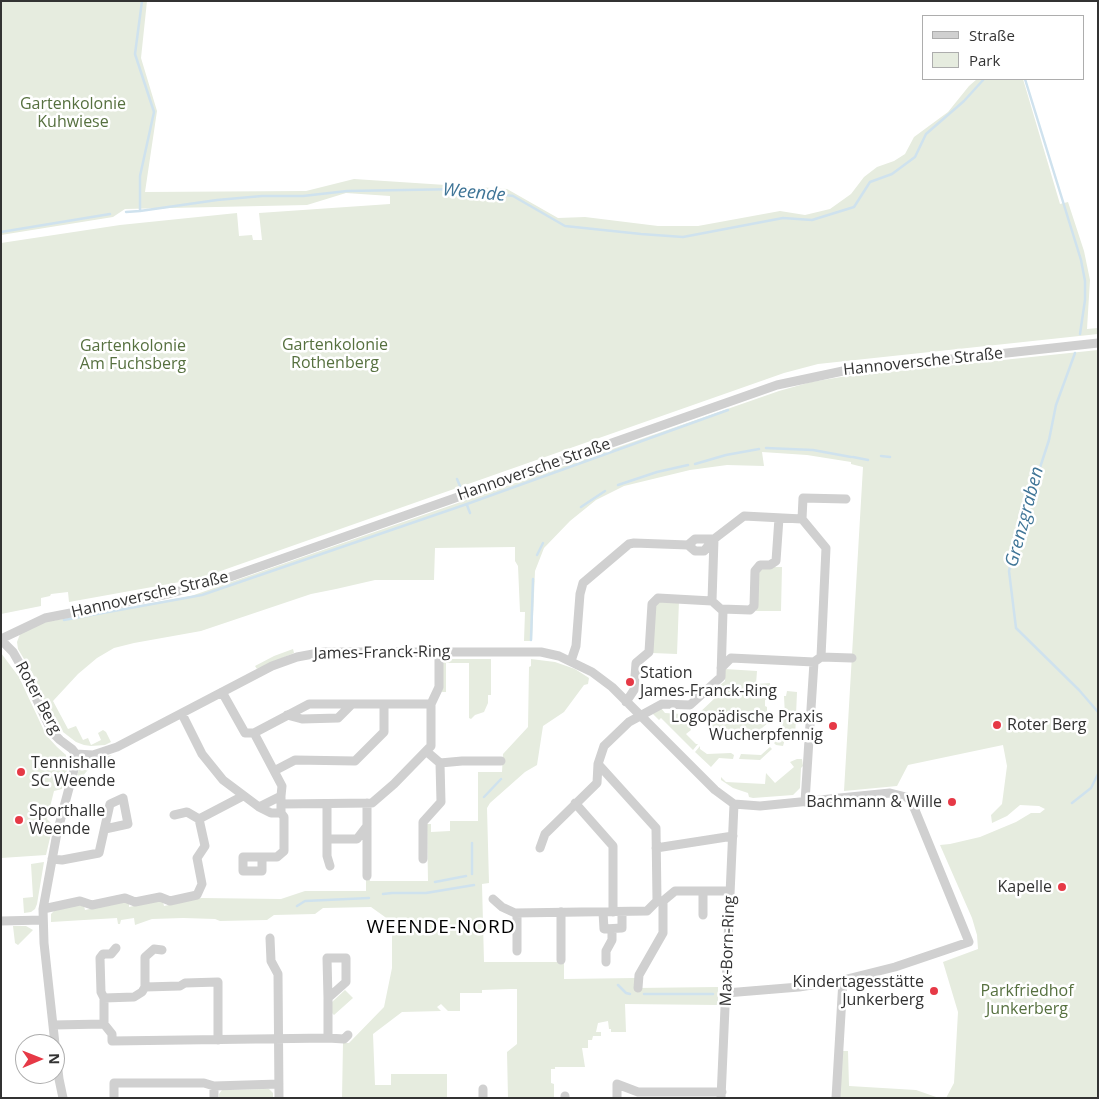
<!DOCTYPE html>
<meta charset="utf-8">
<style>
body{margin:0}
#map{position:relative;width:1099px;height:1099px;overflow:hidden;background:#fff;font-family:"Open Sans",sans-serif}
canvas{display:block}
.frame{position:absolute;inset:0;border:2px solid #333;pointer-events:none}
.legend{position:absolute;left:922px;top:15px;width:162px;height:65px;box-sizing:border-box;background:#fff;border:1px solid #adadad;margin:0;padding:6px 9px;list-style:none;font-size:15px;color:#333}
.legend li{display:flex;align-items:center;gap:10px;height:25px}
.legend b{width:25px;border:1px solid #adadad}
.north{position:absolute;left:15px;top:1034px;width:50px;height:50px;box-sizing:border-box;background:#fff;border:1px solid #adadad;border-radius:50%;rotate:89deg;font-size:14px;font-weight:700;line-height:20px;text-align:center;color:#333}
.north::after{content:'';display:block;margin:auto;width:18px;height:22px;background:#e63946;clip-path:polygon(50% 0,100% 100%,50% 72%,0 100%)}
</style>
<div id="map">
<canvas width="1099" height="1099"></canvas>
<div class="frame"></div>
<ul class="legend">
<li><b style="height:6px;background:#d0d0d0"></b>Straße</li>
<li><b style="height:14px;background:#e6ecdf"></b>Park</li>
</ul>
<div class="north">N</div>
</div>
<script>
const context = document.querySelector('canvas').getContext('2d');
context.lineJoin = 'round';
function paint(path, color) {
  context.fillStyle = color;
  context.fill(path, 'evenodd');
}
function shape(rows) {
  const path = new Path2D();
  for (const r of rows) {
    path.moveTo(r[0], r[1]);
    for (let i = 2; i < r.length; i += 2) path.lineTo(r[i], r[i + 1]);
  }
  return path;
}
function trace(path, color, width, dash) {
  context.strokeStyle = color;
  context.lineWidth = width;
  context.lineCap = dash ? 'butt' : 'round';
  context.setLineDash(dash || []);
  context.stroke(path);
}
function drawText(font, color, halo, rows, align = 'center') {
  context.font = font + ' "Open Sans",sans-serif';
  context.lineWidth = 5;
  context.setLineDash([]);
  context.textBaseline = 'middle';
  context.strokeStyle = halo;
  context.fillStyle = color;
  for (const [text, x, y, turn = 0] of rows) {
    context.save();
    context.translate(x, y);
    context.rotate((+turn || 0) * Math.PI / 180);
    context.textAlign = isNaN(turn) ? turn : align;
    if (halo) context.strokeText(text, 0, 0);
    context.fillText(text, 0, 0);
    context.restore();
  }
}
const green = shape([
 [1,1,147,1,141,58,157,111,145,192,306,191,354,179,507,189,558,218,585,217,658,226,698,226,780,211,805,215,830,209,851,194,864,177,877,167,894,161,905,154,914,137,948,112,969,86,977,79,1023,79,1060,204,1068,202,1084,251,1090,280,1087,329,1098,328,1098,334,818,364,784,373,215,573,191,580,69,602,68,592,51,594,50,596,41,598,41,606,1,614,1,243,120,225,237,213,239,236,252,235,253,240,262,240,259,213,390,204,390,196,346,193,307,205,125,209,113,217,1,235],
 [1098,350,1098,1098,946,1098,954,1083,958,1012,943,962,978,949,977,935,972,918,940,845,950,844,980,837,1016,822,1031,813,1040,813,1045,809,1039,806,1020,805,1007,816,992,823,991,815,1002,804,1007,766,1003,745,908,765,897,786,844,791,863,467,851,464,851,462,807,455,762,452,764,466,727,465,690,470,624,486,596,500,570,521,544,548,535,571,532,641,524,641,525,612,520,612,518,566,515,561,515,547,435,548,434,580,375,580,336,589,311,594,201,631,134,643,114,648,97,658,78,674,53,701,68,729,76,726,83,740,88,738,91,745,101,740,98,733,103,730,106,732,111,742,105,745,91,746,84,745,76,742,63,732,47,707,33,674,18,649,17,642,20,634,45,622,191,596,779,391,811,382,841,377],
 [761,567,782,567,781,611,756,611,757,570],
 [658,600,679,601,677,654,652,653,654,604],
 [293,649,294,653,257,669,255,666,274,656],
 [1,653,19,677,46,735,57,747,66,755,67,771,62,789,54,791,47,819,53,825,46,855,1,858],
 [445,659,491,659,491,695,488,695,488,703,484,712,475,715,471,719,469,718,469,663,446,663,446,692,442,692,442,662],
 [531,659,555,662,575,669,589,678,588,684,584,685,564,712,543,726,537,765,525,772,490,803,487,808,489,883,482,884,484,962,564,962,564,979,635,978,636,988,718,987,718,1005,625,1004,626,1032,611,1032,611,1029,609,1029,608,1021,598,1023,596,1032,601,1032,601,1036,593,1036,592,1040,588,1040,588,1048,582,1048,585,1067,555,1067,555,1069,551,1069,551,1083,554,1084,554,1098,508,1098,507,1052,517,1044,517,989,511,989,482,990,482,993,460,993,460,1011,448,1011,441,1004,437,1007,441,1011,402,1012,373,1034,375,1085,391,1085,391,1074,447,1074,447,1098,342,1098,343,1043,349,1043,384,1007,392,968,392,922,371,907,323,908,315,914,274,915,267,920,220,921,215,919,183,918,152,919,135,925,134,918,121,920,120,924,118,924,117,918,51,922,51,914,55,910,81,904,84,906,85,910,125,901,129,904,129,907,160,900,163,902,164,906,201,898,281,899,305,891,366,891,366,876,369,876,370,881,428,881,427,824,431,824,431,832,450,831,450,821,478,821,478,772,502,772,503,754,528,727,529,667,531,666],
 [725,669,757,671,756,684,770,683,770,695,768,695,767,699,765,700,765,706,767,707,767,714,769,717,767,717,767,721,769,722,748,740,747,737,741,739,740,737,733,736,732,730,727,730,727,736,721,736,702,718,693,727,690,727,691,730,686,734,696,744,698,744,693,750,661,718,659,720,652,713,661,708,665,713,697,715,716,697,712,692,725,681],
 [787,691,797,692,795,739,785,739,783,746,776,745,774,743,782,736,783,716,785,716,784,696,786,696],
 [700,746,700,749,707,754,731,753,734,755,733,759,719,758,711,767,695,752],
 [770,747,772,749,760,760,739,759,741,754,761,755],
 [112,755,87,771,82,777,77,775,80,767,85,761],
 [797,759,802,759,803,766,801,768,800,788,793,795,753,798,749,797,748,793,733,788,721,780,721,777,726,782,765,784,766,773,775,783,794,767,790,762],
 [44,862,37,904,35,909,31,912,24,913,23,898,33,897,31,864],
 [13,926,26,926,33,930,18,945,15,943],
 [345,990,353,998,334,1015,332,1013,332,1002],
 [842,1051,848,1051,849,1086,916,1090,939,1098,840,1098],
 [269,1089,273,1093,273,1098,219,1098,219,1094,222,1090]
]);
const stream = shape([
 [142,1,135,54,154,112,140,176,140,211,217,200,262,196,303,196,347,191,462,189,513,196,565,226,641,234,683,237,783,218,812,220,854,207,870,182,892,174,915,157,926,134,964,101,984,79],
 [1025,79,1081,260,1085,281,1085,300,1080,334],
 [126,212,140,211],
 [1,232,110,214],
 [1075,353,1056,405,1049,440,1034,486,1024,509,1009,571,1016,628,1079,690,1098,712],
 [766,448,813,450,851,457],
 [881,456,890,457],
 [853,457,868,460],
 [695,464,726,455,759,449],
 [457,479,460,486],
 [618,485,657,472,688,465],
 [467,505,470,513],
 [581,507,605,491],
 [537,555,543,543],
 [64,620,202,595,467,504,728,410],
 [531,640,533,579],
 [484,797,501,779],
 [1072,803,1091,788,1098,774],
 [472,874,472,843],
 [435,882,466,876],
 [383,894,392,893,426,893,474,885],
 [297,906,305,901,369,898],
 [618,985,626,993,630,994],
 [644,994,713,994]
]);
const minor = shape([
 [802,519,803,498,846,499],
 [722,609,750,610,754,606,755,571,760,565,770,565,776,561,779,518],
 [1,639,45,618,168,594,230,577,777,385,843,371,1098,343],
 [1,640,13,652,21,666,52,732,60,740,72,749,76,754],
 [821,657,852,658],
 [571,661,576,646,580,594,583,583,629,544,634,543,688,545,695,539,714,539,704,551,695,551,688,545],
 [721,668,731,658,814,662],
 [222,692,245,733,254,733,282,786,281,796],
 [626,702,634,690,636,663,649,652,652,604,658,598,712,601,714,539,744,516,802,519,826,548,821,657,814,662,805,802],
 [182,714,202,754,223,780,259,807,271,813,281,813],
 [287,715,302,719,338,718,352,704],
 [254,733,309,704,431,704],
 [426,751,440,763,462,761,501,761],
 [76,754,93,755,117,747,272,666,297,657,324,652,541,652,559,656,592,672,612,687,715,790,734,804],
 [598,764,656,828,657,901],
 [274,771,295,760,355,761,384,732,384,705],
 [575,803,613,846,613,912],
 [281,804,372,803,394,784,431,746,431,704,439,687,439,652],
 [327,804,327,839,357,839,367,826],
 [259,807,281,796,281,813,284,817,284,851,277,857,243,857,243,871,262,871,262,857],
 [174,815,187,812,199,819],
 [327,839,327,856,330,866],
 [540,848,545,834,597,783,598,764,604,746,629,722,662,704,690,705,721,677,723,611,712,601],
 [656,848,733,836],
 [52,859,62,860,99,853,110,804,123,798,128,824,105,829],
 [423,859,423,822,441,802,440,763],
 [367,876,367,803],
 [703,891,703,915],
 [493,899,502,907,515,913,647,911,657,901,663,901,675,891,730,891],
 [43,909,80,901,92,905,125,898,135,902,160,897,170,901,197,895,202,884,197,858,205,846,199,819,243,796],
 [561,912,561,960],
 [603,912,604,929,622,928,622,912],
 [517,913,517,951],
 [1,921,43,920],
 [270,938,271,961,278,974,279,1098],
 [606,962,606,951,612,940,612,929],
 [145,987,145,957,154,949,162,950],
 [638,988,639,975,663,933,663,901],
 [726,993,799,987,843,980,895,967,969,942,915,810,910,800,906,797,890,793,760,806,734,804],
 [104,998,101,992,100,958,103,954,111,954,116,948],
 [104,1024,104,998,134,997,142,992,145,987,180,986,185,983,218,982,218,1040],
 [53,1025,104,1024,112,1034,112,1041,328,1038,328,998,327,958,346,958,346,982,328,998],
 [328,1038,344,1039,348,1035],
 [55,1044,44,943,43,909,57,833,76,762,76,754],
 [55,1044,59,1079,63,1098],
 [214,1086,214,1098],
 [565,1096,565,1098],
 [114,1098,114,1083,204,1083,214,1086,279,1084],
 [483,1098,483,1089],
 [617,1098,617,1084,638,1092,722,1092],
 [721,1098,734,804],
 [836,1098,843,980]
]);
const markers = [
 [630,682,5,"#e63946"],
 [997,725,5,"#e63946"],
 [833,726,5,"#e63946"],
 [21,772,5,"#e63946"],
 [952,802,5,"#e63946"],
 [19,820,5,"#e63946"],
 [1062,887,5,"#e63946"],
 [934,991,5,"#e63946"]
];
const parkNames = [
 ["Gartenkolonie",73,104],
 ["Kuhwiese",73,122],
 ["Gartenkolonie",335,345],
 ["Rothenberg",335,363],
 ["Gartenkolonie",133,346],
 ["Am Fuchsberg",133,364],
 ["Parkfriedhof",1027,991],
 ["Junkerberg",1027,1009]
];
const streetNames = [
 ["Hannoversche Straße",923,362,-6],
 ["Hannoversche Straße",534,470,-19],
 ["Hannoversche Straße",150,595,-13],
 ["James-Franck-Ring",382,653,-1],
 ["Roter Berg",38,698,62],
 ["Max-Born-Ring",728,951,-88]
];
const poiNames = [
 ["Station",640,673],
 ["James-Franck-Ring",640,691],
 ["Logopädische Praxis",823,717,"right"],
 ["Wucherpfennig",823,735,"right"],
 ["Roter Berg",1007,725],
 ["Tennishalle",31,763],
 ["SC Weende",31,781],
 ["Bachmann & Wille",942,802,"right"],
 ["Sporthalle",29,811],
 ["Weende",29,829],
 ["Kapelle",1052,887,"right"],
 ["Kindertagesstätte",924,982,"right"],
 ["Junkerberg",924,1000,"right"]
];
const waterNames = [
 ["Weende",474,193,5],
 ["Grenzgraben",1025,517,-75]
];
const quarterNames = [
 ["WEENDE-NORD",441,928]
];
paint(green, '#e6ecdf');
trace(stream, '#cfe2ee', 2.5);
trace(minor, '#d0d0d0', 9);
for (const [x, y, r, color] of markers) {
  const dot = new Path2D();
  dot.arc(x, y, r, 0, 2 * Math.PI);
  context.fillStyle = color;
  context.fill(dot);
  trace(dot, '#fff', 2);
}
drawText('16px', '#56703f', '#fff', parkNames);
drawText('16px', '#333', '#fff', streetNames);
drawText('16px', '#333', '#fff', poiNames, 'left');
drawText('italic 18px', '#3f7597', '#fff', waterNames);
context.letterSpacing = '1px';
drawText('19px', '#000', '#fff', quarterNames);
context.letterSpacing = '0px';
</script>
